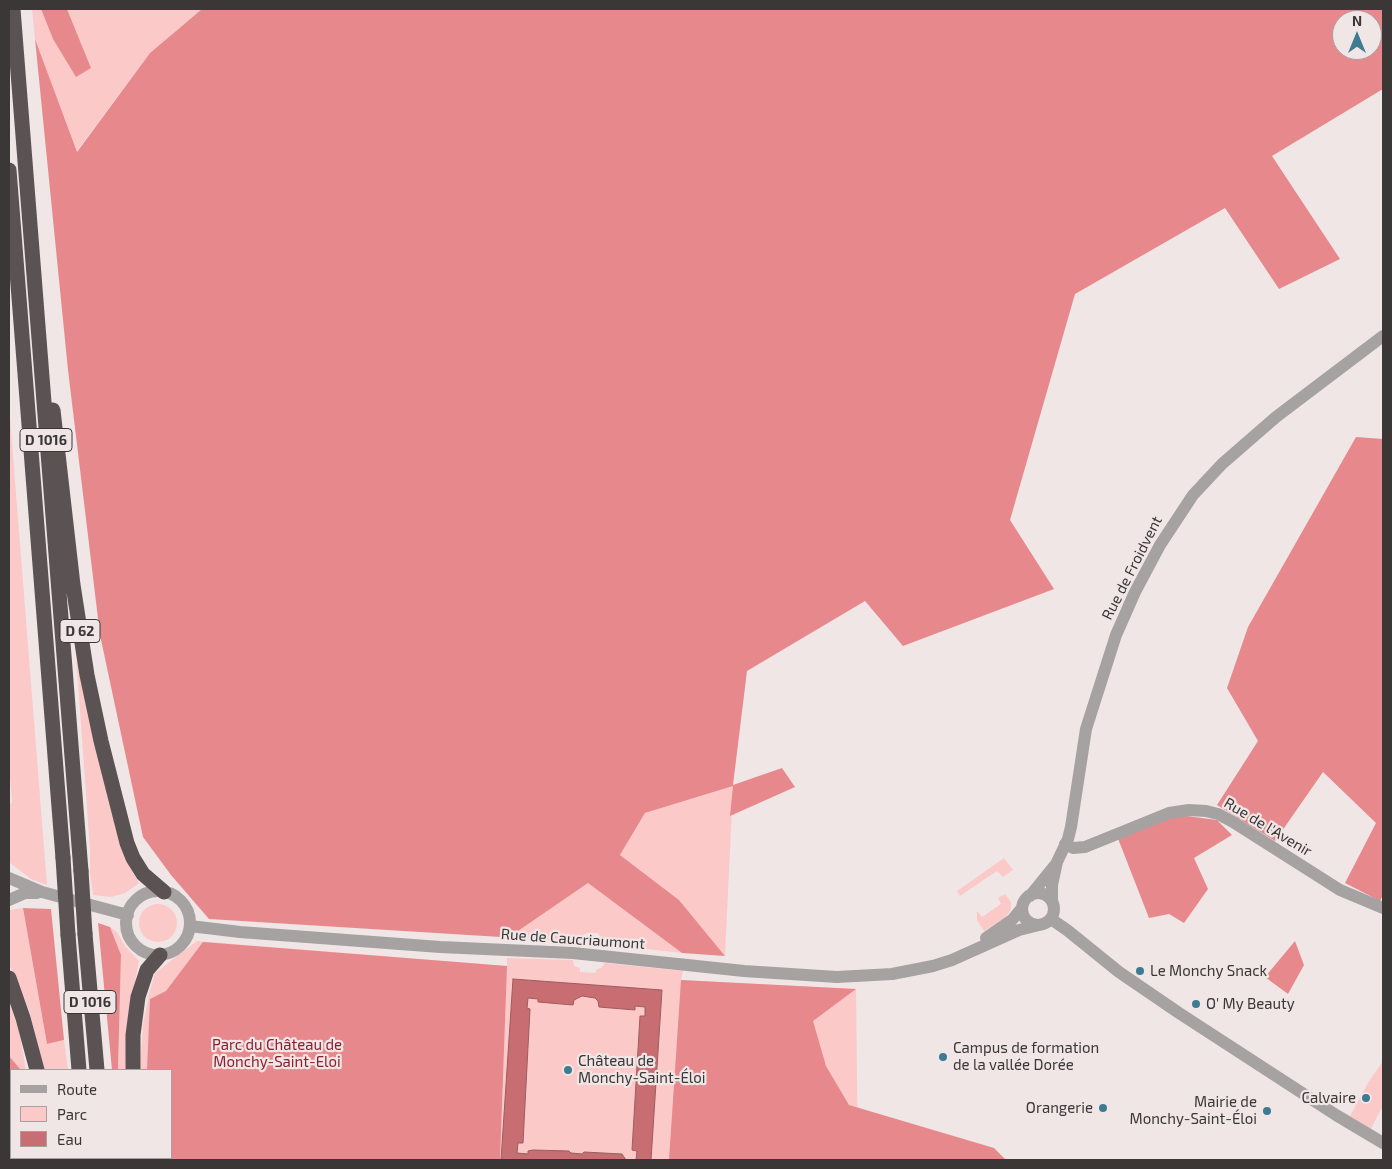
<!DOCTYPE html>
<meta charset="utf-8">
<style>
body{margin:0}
#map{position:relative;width:1392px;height:1169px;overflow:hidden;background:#f0e6e6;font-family:"Exo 2",sans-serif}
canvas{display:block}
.frame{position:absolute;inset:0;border:10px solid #3a3736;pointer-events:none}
.legend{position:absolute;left:10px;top:1069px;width:162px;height:90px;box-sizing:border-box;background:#f0e6e6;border:1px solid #a7a0a0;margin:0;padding:6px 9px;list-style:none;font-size:15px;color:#3a3736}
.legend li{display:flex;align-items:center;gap:10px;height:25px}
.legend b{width:25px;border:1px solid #a7a0a0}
.north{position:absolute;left:1332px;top:10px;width:50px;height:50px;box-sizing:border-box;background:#f0e6e6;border:1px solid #a7a0a0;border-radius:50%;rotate:0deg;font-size:14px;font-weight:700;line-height:20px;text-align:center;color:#3a3736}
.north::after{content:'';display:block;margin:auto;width:18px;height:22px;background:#3e7a91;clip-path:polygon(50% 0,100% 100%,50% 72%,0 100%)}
</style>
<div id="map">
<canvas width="1392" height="1169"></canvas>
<div class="frame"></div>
<ul class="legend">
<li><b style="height:6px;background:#a6a2a2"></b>Route</li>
<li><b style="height:14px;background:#fcc9c9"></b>Parc</li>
<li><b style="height:14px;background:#c86d71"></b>Eau</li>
</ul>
<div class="north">N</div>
</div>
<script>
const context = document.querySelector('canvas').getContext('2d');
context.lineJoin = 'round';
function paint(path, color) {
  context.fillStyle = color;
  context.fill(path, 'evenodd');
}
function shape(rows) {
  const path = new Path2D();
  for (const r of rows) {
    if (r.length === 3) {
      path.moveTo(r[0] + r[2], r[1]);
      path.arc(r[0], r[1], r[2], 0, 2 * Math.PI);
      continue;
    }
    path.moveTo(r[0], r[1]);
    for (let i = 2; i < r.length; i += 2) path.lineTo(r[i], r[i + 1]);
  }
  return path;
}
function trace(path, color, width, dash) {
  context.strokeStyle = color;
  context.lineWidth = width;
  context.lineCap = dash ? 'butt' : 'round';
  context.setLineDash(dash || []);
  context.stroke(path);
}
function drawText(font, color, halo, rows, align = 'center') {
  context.font = font + ' "Exo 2",sans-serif';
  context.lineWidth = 4.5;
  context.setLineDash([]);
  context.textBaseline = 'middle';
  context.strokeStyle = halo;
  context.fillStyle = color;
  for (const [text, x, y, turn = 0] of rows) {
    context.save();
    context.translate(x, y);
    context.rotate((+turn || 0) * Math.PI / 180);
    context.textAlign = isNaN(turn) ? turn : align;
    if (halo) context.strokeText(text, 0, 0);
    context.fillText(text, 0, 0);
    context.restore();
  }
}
const green = shape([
 [32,9,41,9,53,39,91,68,67,9,202,9,150,53,76,152,35,39],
 [9,405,47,885,31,879,9,862,9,806,12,802,9,764],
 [74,627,112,804,130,868,139,883,125,893,111,897,93,895,90,874,90,850],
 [733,786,725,956,679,900,620,855,645,813],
 [1004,858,1013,870,1003,877,997,871,960,896,957,891],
 [588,883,682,953,602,944,601,937,597,933,587,933,581,936,578,943,517,938,518,931],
 [1005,894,1011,902,1011,909,1006,917,984,931,977,920,977,911,982,917,1001,904,998,898],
 [158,923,19],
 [23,908,47,1044,64,1040,68,1070,44,1070,29,1010,9,964,9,910],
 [110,927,117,932,125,946,139,961,128,1019,125,1070,118,1070,121,955],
 [197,941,507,966,507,958,573,960,574,966,580,968,580,972,595,973,597,969,601,968,605,963,683,971,681,980,856,989,858,1160,148,1160,148,1158,171,1158,171,1070,140,1070,143,1025,149,994,155,973],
 [9,1003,19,1030,26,1070,21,1070,9,1056],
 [1383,1061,1383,1110,1381,1109,1371,1129,1350,1116,1369,1081]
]);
const forest = shape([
 [41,9,67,9,91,68,76,77,53,39],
 [202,9,1383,9,1383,89,1272,156,1340,259,1279,289,1225,208,1075,294,1010,520,1054,589,903,646,865,601,747,671,733,785,782,768,795,787,730,816,733,786,645,813,620,855,679,900,725,956,682,953,588,883,518,931,517,938,209,919,171,875,143,837,100,635,68,370,35,39,77,152,150,53],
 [1342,20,1372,20,1372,50,1342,50],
 [1356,437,1383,439,1383,895,1380,901,1345,883,1376,823,1323,772,1275,841,1217,805,1258,741,1227,688,1248,627],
 [1179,815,1217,820,1232,835,1194,858,1208,889,1184,923,1169,914,1149,918,1117,836],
 [23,908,51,909,64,1040,47,1044],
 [98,923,110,927,121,955,118,1070,112,1070],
 [1295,941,1304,965,1288,994,1265,977],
 [203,942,507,966,500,1160,157,1160,157,1158,171,1158,171,1070,147,1070,150,999,166,991],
 [681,980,856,989,813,1021,826,1066,849,1105,994,1148,1006,1160,669,1160],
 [9,1056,21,1070,11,1070,11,1141,9,1138]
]);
const water = shape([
 [513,979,662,990,651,1160,636,1160,637,1151,632,1150,640,1016,645,1016,645,1007,635,1006,635,1010,599,1007,598,1001,595,998,582,996,574,1000,573,1005,538,1002,538,999,528,998,527,1008,530,1009,523,1143,518,1143,517,1153,528,1154,528,1151,533,1150,569,1151,571,1153,582,1154,584,1152,622,1154,626,1160,628,1160,501,1160,513,979]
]);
const minor = shape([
 [1065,844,1073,848,1085,847,1169,813,1189,810,1206,811,1218,814,1233,822,1340,890,1383,908],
 [9,878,42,892,128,915],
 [158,923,32],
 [1038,909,16],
 [1030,896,1056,864],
 [9,900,25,893,37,893],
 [1052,901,1052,885,1057,862,1068,839,1071,827,1086,729,1116,635,1135,592,1160,545,1193,495,1222,464,1276,417,1383,336],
 [1051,919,1067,930,1119,972,1179,1013,1336,1115,1383,1143],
 [190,926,240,932,440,947,573,953,744,971,837,977,892,974,933,966,952,960,1019,930,1039,925],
 [986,938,1012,920,1022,908]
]);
const highway = shape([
 [13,9,81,871],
 [9,170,63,858],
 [53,410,73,585,87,675,101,741,127,843,133,858,143,874,164,892],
 [85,934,97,1070],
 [68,935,79,1070],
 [9,978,23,1018,37,1070],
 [133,1070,133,1035,138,997,147,970,160,955],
 [58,1158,59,1160],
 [90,1158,90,1160],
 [108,1158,108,1160],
 [138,1158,138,1160]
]);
const highwayBridge = shape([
 [63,858,68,935],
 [81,871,85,934]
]);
const markers = [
 [1140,971,5,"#3e7a91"],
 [1196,1004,5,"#3e7a91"],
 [943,1057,5,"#3e7a91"],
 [568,1070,5,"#3e7a91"],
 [1366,1098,5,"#3e7a91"],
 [1103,1108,5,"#3e7a91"],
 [1267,1111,5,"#3e7a91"]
];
const shields = [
 [46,440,52],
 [80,631,40],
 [90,1002,52]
];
const shieldNames = [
 ["D 1016",46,440],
 ["D 62",80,631],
 ["D 1016",90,1002]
];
const streetNames = [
 ["Rue de Froidvent",1132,568,-63],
 ["Rue de l'Avenir",1268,827,31],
 ["Rue de Caucriaumont",573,939,4]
];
const poiNames = [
 ["Le Monchy Snack",1150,971],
 ["O' My Beauty",1206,1004],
 ["Campus de formation",953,1048],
 ["de la vallée Dorée",953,1065],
 ["Château de",578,1061],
 ["Monchy-Saint-Éloi",578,1078],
 ["Calvaire",1356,1098,"right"],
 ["Mairie de",1257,1102,"right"],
 ["Monchy-Saint-Éloi",1257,1119,"right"],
 ["Orangerie",1093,1108,"right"]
];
const parkNames = [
 ["Parc du Château de",277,1045],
 ["Monchy-Saint-Eloi",277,1062]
];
paint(green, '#fcc9c9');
paint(forest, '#e7898c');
paint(water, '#c86d71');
trace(water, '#9d5d5f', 1);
trace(minor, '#a6a2a2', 12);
trace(highway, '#5b5353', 15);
trace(highwayBridge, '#5b5353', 15);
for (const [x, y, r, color] of markers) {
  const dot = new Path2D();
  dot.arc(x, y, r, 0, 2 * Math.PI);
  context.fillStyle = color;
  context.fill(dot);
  trace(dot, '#f0e6e6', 2);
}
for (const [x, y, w] of shields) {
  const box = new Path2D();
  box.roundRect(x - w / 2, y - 11.5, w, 23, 4);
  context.fillStyle = '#f0e6e6';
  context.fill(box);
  trace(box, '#3a3736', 1);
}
drawText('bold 14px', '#3a3736', null, shieldNames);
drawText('15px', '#3a3736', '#f0e6e6', streetNames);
drawText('15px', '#3a3736', '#f0e6e6', poiNames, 'left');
drawText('15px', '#8d1e2e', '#f0e6e6', parkNames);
</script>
